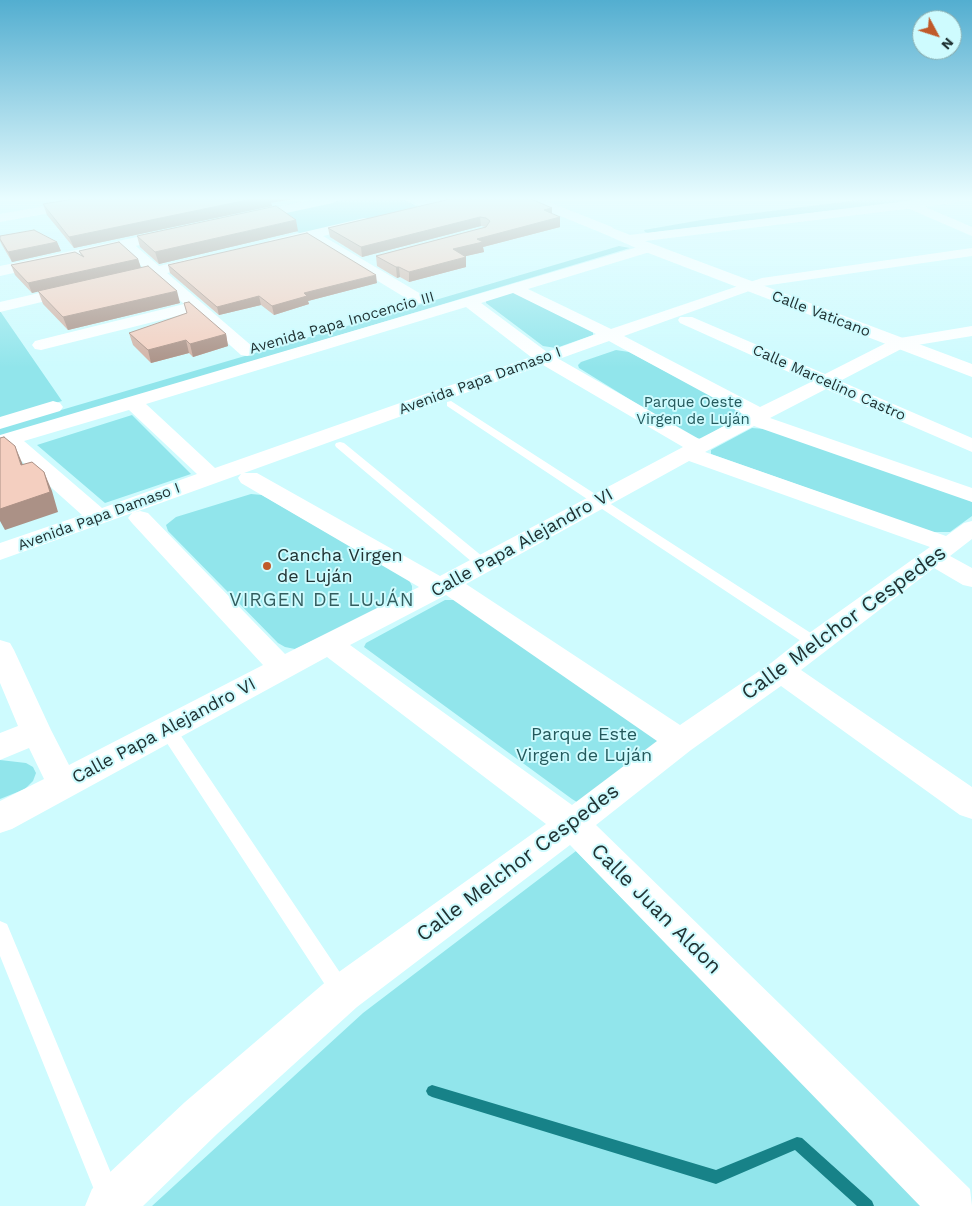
<!DOCTYPE html>
<meta charset="utf-8">
<style>
body{margin:0}
#map{position:relative;width:972px;height:1206px;overflow:hidden;background:#cefbfe;font-family:"Work Sans",sans-serif}
canvas{display:block}
.north{position:absolute;left:912px;top:10px;width:50px;height:50px;box-sizing:border-box;background:#cefbfe;border:1px solid #88abad;border-radius:50%;rotate:130deg;font-size:14px;font-weight:700;line-height:20px;text-align:center;color:#203233}
.north::after{content:'';display:block;margin:auto;width:18px;height:22px;background:#c05a2a;clip-path:polygon(50% 0,100% 100%,50% 72%,0 100%)}
</style>
<div id="map">
<canvas width="972" height="1206"></canvas>
<div class="north">N</div>
</div>
<script>
const context = document.querySelector('canvas').getContext('2d');
context.lineJoin = 'round';
function paint(path, color) {
  context.fillStyle = color;
  context.fill(path, 'evenodd');
}
function shape(rows) {
  const path = new Path2D();
  for (const r of rows) {
    path.moveTo(r[0], r[1]);
    for (let i = 2; i < r.length; i += 2) path.lineTo(r[i], r[i + 1]);
  }
  return path;
}
function trace(path, color, width, dash) {
  context.strokeStyle = color;
  context.lineWidth = width;
  context.lineCap = dash ? 'butt' : 'round';
  context.setLineDash(dash || []);
  context.stroke(path);
}
function drawText(font, color, halo, rows, align = 'center') {
  context.font = font + ' "Work Sans",sans-serif';
  context.lineWidth = 4;
  context.setLineDash([]);
  context.textBaseline = 'middle';
  context.strokeStyle = halo;
  context.fillStyle = color;
  for (const [text, x, y, turn = 0] of rows) {
    context.save();
    context.translate(x, y);
    context.rotate((+turn || 0) * Math.PI / 180);
    context.textAlign = isNaN(turn) ? turn : align;
    if (halo) context.strokeText(text, 0, 0);
    context.fillText(text, 0, 0);
    context.restore();
  }
}
const green = shape([
 [346,199,402,199,419,207,301,234,269,216],
 [867,199,914,199,911,201,648,233,645,232,644,230,707,219],
 [619,246,630,248,0,437,0,428],
 [513,292,593,332,593,335,556,348,543,346,486,303,486,301],
 [0,311,62,401,0,419],
 [616,350,629,352,740,411,742,416,701,439,689,436,579,368,578,365,581,362],
 [132,415,191,474,105,503,37,445],
 [752,428,765,429,967,499,972,502,972,516,950,532,932,532,711,454,711,450],
 [251,494,262,495,409,580,412,586,412,590,408,596,295,649,285,647,278,643,168,531,166,525,176,517],
 [445,600,456,600,664,739,580,804,572,799,364,647,366,643],
 [0,760,26,763,33,767,36,773,33,781,25,789,0,799],
 [576,851,923,1206,152,1206,363,1013]
]);
const stream = shape([
 [432,1085,716,1170,797,1137,802,1138,872,1201,874,1206,857,1206,795,1150,716,1184,432,1097,428,1095,426,1091,428,1087,432,1085]
]);
const service = shape([
 [451,401,820,639,822,643,820,647,815,648,810,647,447,406,447,402,451,401],
 [340,442,344,443,488,561,490,564,488,567,478,567,336,447,335,445,336,443,340,442],
 [167,723,173,724,349,986,352,993,349,1000,342,1003,335,1000,161,734,159,729,161,724,167,723],
 [0,921,7,924,121,1197,117,1206,100,1206,97,1197,0,956,0,921]
]);
const minor = shape([
 [86,199,112,199,106,203,0,222,0,214,86,199],
 [408,199,424,199,436,206,434,209,426,209,408,199],
 [524,199,541,199,612,227,614,230,612,233,602,233,526,202,524,199],
 [909,200,972,227,972,236,905,207,903,204,909,200],
 [364,218,369,219,370,222,369,225,323,236,426,297,428,300,426,303,414,303,309,239,275,247,268,243,270,240,364,218],
 [125,240,130,241,159,266,203,256,208,257,210,260,208,263,167,273,253,347,256,351,253,355,247,356,241,355,193,312,41,350,35,349,32,345,35,341,184,304,153,276,119,284,114,283,112,280,114,277,145,269,118,244,125,240],
 [648,244,653,245,655,248,653,251,528,289,611,329,762,278,972,248,972,256,763,286,624,336,760,407,811,382,680,323,678,320,680,317,692,317,825,374,894,339,972,326,972,336,905,347,840,381,972,438,972,452,826,389,770,418,972,488,972,502,754,426,705,452,946,536,964,523,972,521,972,539,950,556,972,568,972,587,963,585,934,568,801,670,972,787,972,819,960,815,781,686,691,750,596,825,970,1189,972,1206,920,1206,570,845,357,1007,217,1134,143,1206,85,1206,92,1189,185,1102,329,979,546,824,327,657,12,829,0,833,0,801,44,779,29,748,0,760,0,733,18,726,0,683,0,640,10,643,14,650,51,730,69,765,263,665,132,523,128,518,132,513,0,560,0,543,82,515,6,447,0,448,0,435,648,244],
 [513,293,596,334,547,352,481,303,513,293],
 [466,307,531,357,215,468,146,404,466,307],
 [609,341,618,346,745,415,699,439,559,359,609,341],
 [543,365,683,447,440,576,257,473,244,473,543,365],
 [129,410,197,474,102,508,24,441,129,410],
 [689,461,930,547,805,636,771,663,680,725,466,584,689,461],
 [241,474,238,478,241,483,419,587,285,654,148,513,140,511,133,513,241,474],
 [446,595,657,741,572,805,350,645,446,595],
 [74,285,79,287,82,290,79,293,0,312,0,302,74,285],
 [53,401,60,403,63,407,60,411,0,429,0,417,53,401]
]);
const tertiary = shape([
 [315,199,339,199,333,203,244,222,237,218,244,214,315,199],
 [923,199,960,199,954,203,645,241,972,364,972,377,643,251,602,233,600,230,607,226,630,235,923,199],
 [175,229,182,233,180,236,0,276,0,266,175,229]
]);
const wall = shape([
 [447,199,531,199,552,208,552,214,560,217,560,227,483,247,484,252,466,256,466,267,409,282,400,277,397,278,377,266,376,256,486,227,481,226,362,257,330,237,328,228,447,200],
 [271,203,272,206,74,248,47,215,43,204],
 [298,231,159,264,140,247,137,236],
 [0,236,57,242,61,251,12,262,2,245,0,241],
 [79,251,138,259,141,268,180,303,68,330,43,304,38,291,32,293,15,275,11,265,81,255],
 [168,265,377,283,308,301,309,304,274,315,261,305,219,315,170,273],
 [129,333,226,334,228,346,193,357,189,353,151,363,133,345]
]);
const shadedWall = shape([
 [252,199,293,199,271,203,272,206,74,248,69,237],
 [552,208,552,217,544,210],
 [480,217,481,226,362,257,361,247],
 [560,217,560,227,483,247,484,252,453,259,453,249,477,239],
 [296,220,298,231,159,264,155,252],
 [57,242,61,251,12,262,8,252],
 [466,257,466,267,409,282,409,272],
 [138,259,141,268,32,293,28,283],
 [396,267,399,267,400,277,397,278],
 [376,275,377,283,308,301,309,304,274,315,272,306,304,293],
 [177,291,180,303,68,330,63,317],
 [259,296,261,305,219,315,217,307],
 [226,334,228,346,193,357,190,344],
 [186,340,189,353,151,363,148,350],
 [15,446,23,465,21,465],
 [44,472,52,491,58,512,5,530,0,521,0,509]
]);
const building = shape([
 [74,199,252,199,69,237,43,204,74,199],
 [450,199,531,199,552,208,544,210,560,217,477,239,483,242,453,249,466,257,409,272,399,267,396,267,376,256,486,227,490,221,486,218,480,217,361,247,328,228,450,199],
 [276,206,296,220,155,252,137,236,276,206],
 [34,230,57,242,8,252,0,239,0,236,34,230],
 [307,233,376,275,304,293,307,296,272,306,259,296,217,307,168,265,307,233],
 [119,242,138,259,28,283,11,265,75,252,84,257,79,251,119,242],
 [148,266,177,291,63,317,38,291,148,266],
 [189,302,226,334,190,344,186,340,148,350,129,333,187,313,184,303,189,302],
 [4,437,15,446,21,465,32,462,44,472,50,492,0,509,0,438,4,437]
]);
const markers = [
 [267,566,5,"#c05a2a"]
];
const farStreetnames = [
 ["Calle Vaticano",821,314,21],
 ["Avenida Papa Inocencio III",342,323,-16],
 ["Avenida Papa Damaso I",480,381,-20],
 ["Calle Marcelino Castro",829,383,24],
 ["Avenida Papa Damaso I",99,517,-20]
];
const farParknames = [
 ["Parque Oeste",693,403],
 ["Virgen de Luján",693,420]
];
const streetNames = [
 ["Calle Papa Alejandro VI",522,543,-29],
 ["Calle Papa Alejandro VI",164,731,-28]
];
const poiNames = [
 ["Cancha Virgen",277,556],
 ["de Luján",277,577]
];
const parkNames = [
 ["Parque Este",584,735],
 ["Virgen de Luján",584,756]
];
const neighbourhoodNames = [
 ["VIRGEN DE LUJÁN",322,600]
];
const nearStreetnames = [
 ["Calle Melchor Cespedes",844,623,-36],
 ["Calle Melchor Cespedes",518,863,-37],
 ["Calle Juan Aldon",656,909,45]
];
paint(green, '#91e5eb');
paint(stream, '#178288');
paint(service, '#fff');
paint(minor, '#fff');
paint(tertiary, '#fff');
paint(wall, '#d2b2a5');
paint(shadedWall, '#ab9186');
paint(building, '#f4cfc0');
trace(building, '#ab9186', 1);
const sky = context.createLinearGradient(0, 0, 0, 368);
sky.addColorStop(0, '#53aed0');
sky.addColorStop(0.54, '#e9fdff');
sky.addColorStop(1, '#e9fdff00');
context.fillStyle = sky;
context.fillRect(0, 0, 972, 368);
for (const [x, y, r, color] of markers) {
  const dot = new Path2D();
  dot.arc(x, y, r, 0, 2 * Math.PI);
  context.fillStyle = color;
  context.fill(dot);
  trace(dot, '#cefbfe', 2);
}
drawText('15px', '#203233', '#cefbfe', farStreetnames);
drawText('15px', '#24595c', '#cefbfe', farParknames);
drawText('18px', '#203233', '#cefbfe', streetNames);
drawText('18px', '#203233', '#cefbfe', poiNames, 'left');
drawText('18px', '#24595c', '#cefbfe', parkNames);
context.letterSpacing = '1px';
drawText('19px', '#335d5f', '#cefbfe', neighbourhoodNames);
context.letterSpacing = '0px';
drawText('21px', '#203233', '#cefbfe', nearStreetnames);
</script>
